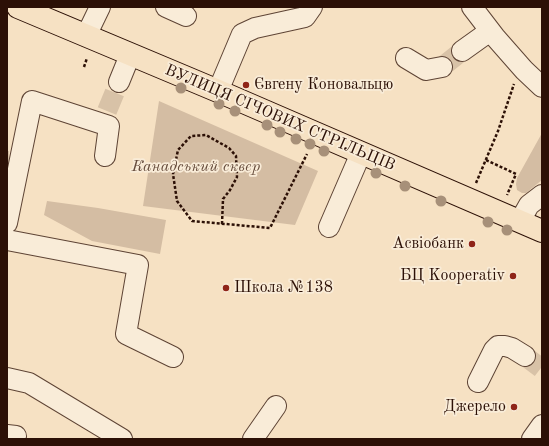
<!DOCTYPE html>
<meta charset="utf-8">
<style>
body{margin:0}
#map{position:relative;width:549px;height:446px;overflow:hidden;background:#f6e1c3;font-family:"Old Standard TT",serif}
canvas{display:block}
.frame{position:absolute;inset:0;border:8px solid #2c1006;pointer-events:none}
</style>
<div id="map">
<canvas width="549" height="446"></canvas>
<div class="frame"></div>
</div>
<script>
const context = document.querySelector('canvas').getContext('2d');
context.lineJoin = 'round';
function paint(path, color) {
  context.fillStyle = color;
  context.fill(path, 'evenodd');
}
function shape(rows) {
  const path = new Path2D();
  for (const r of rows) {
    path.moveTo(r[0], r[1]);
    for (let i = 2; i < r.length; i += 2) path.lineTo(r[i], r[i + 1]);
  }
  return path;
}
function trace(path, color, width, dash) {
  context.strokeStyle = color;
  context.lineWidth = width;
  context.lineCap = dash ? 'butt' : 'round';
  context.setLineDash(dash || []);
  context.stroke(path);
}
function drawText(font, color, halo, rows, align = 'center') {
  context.font = font + ' "Old Standard TT",serif';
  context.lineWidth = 3.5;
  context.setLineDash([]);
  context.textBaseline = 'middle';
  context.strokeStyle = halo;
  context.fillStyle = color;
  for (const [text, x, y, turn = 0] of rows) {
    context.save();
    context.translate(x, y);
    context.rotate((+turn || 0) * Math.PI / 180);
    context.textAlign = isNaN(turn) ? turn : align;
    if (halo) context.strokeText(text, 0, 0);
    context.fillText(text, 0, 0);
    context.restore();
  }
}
const green = shape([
 [159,101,318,171,295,225,143,206],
 [542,133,542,180,526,193,522,193,517,190,516,184,517,178],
 [47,201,98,208,166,220,160,254,92,241,44,215]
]);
const minorTunnel = shape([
 [442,67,462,51],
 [107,111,119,82],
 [7,161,9,161],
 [525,356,542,369]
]);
const path = shape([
 [84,67,87,58],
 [486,160,516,174,507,195],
 [476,183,498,131,514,84],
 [222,224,223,199,230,190,237,177,236,156,229,148,206,135,191,136,178,150,173,174,177,201,192,221,270,228,307,154]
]);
const minor = shape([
 [166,7,186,16],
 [472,7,495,37,524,70,542,87],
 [86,36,100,7],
 [462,51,490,31],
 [406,58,426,70,442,67],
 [119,82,130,55],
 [218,91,242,34,255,28,305,17,312,7],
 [520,221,529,205,542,195],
 [7,223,32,101,109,126,105,156],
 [329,227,361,153],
 [7,240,138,265,126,334,173,357],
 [7,378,29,383,122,439],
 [478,382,494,350,498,346,505,346,512,348,525,356],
 [7,435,16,436],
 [253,439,276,406],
 [532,439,542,425]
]);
const major = shape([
 [18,7,218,91,542,231]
]);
const trees = [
 [181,88],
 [219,104],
 [235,111],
 [267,125],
 [280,132],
 [296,139],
 [310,144],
 [324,151],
 [376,173],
 [405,186],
 [441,201],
 [488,222],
 [507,230]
];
const markers = [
 [246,85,4,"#8f2418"],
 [472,244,4,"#8f2418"],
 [513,276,4,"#8f2418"],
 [226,288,4,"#8f2418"],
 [514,407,4,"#8f2418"]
];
const poiNames = [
 ["Євгену Коновальцю",254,85,"left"],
 ["Асвіобанк",464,244],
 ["БЦ Kooperativ",505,276],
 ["Школа №138",234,288,"left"],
 ["Джерело",506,407]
];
const streetNames = [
 ["ВУЛИЦЯ СІЧОВИХ СТРІЛЬЦІВ",280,118,23]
];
const parkNames = [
 ["Канадський сквер",196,167]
];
paint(green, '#d4bda3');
trace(minorTunnel, '#d8c2a7', 20, [20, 10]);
trace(minor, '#5e4435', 22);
trace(major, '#2c1006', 24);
trace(path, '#2c1006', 2.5, [3, 2]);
trace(minor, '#f9ecd8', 20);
trace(major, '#f6e1c3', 22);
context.fillStyle = '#a79079';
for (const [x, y] of trees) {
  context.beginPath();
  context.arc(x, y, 5.5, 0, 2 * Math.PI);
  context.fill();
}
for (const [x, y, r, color] of markers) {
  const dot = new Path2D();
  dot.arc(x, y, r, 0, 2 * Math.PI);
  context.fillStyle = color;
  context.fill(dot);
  trace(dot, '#f9ecd8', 1.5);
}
drawText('16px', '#2c1006', '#f9ecd8', poiNames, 'right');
drawText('16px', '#2c1006', '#f9ecd8', streetNames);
drawText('italic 16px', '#674d3d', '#f9ecd8', parkNames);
</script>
